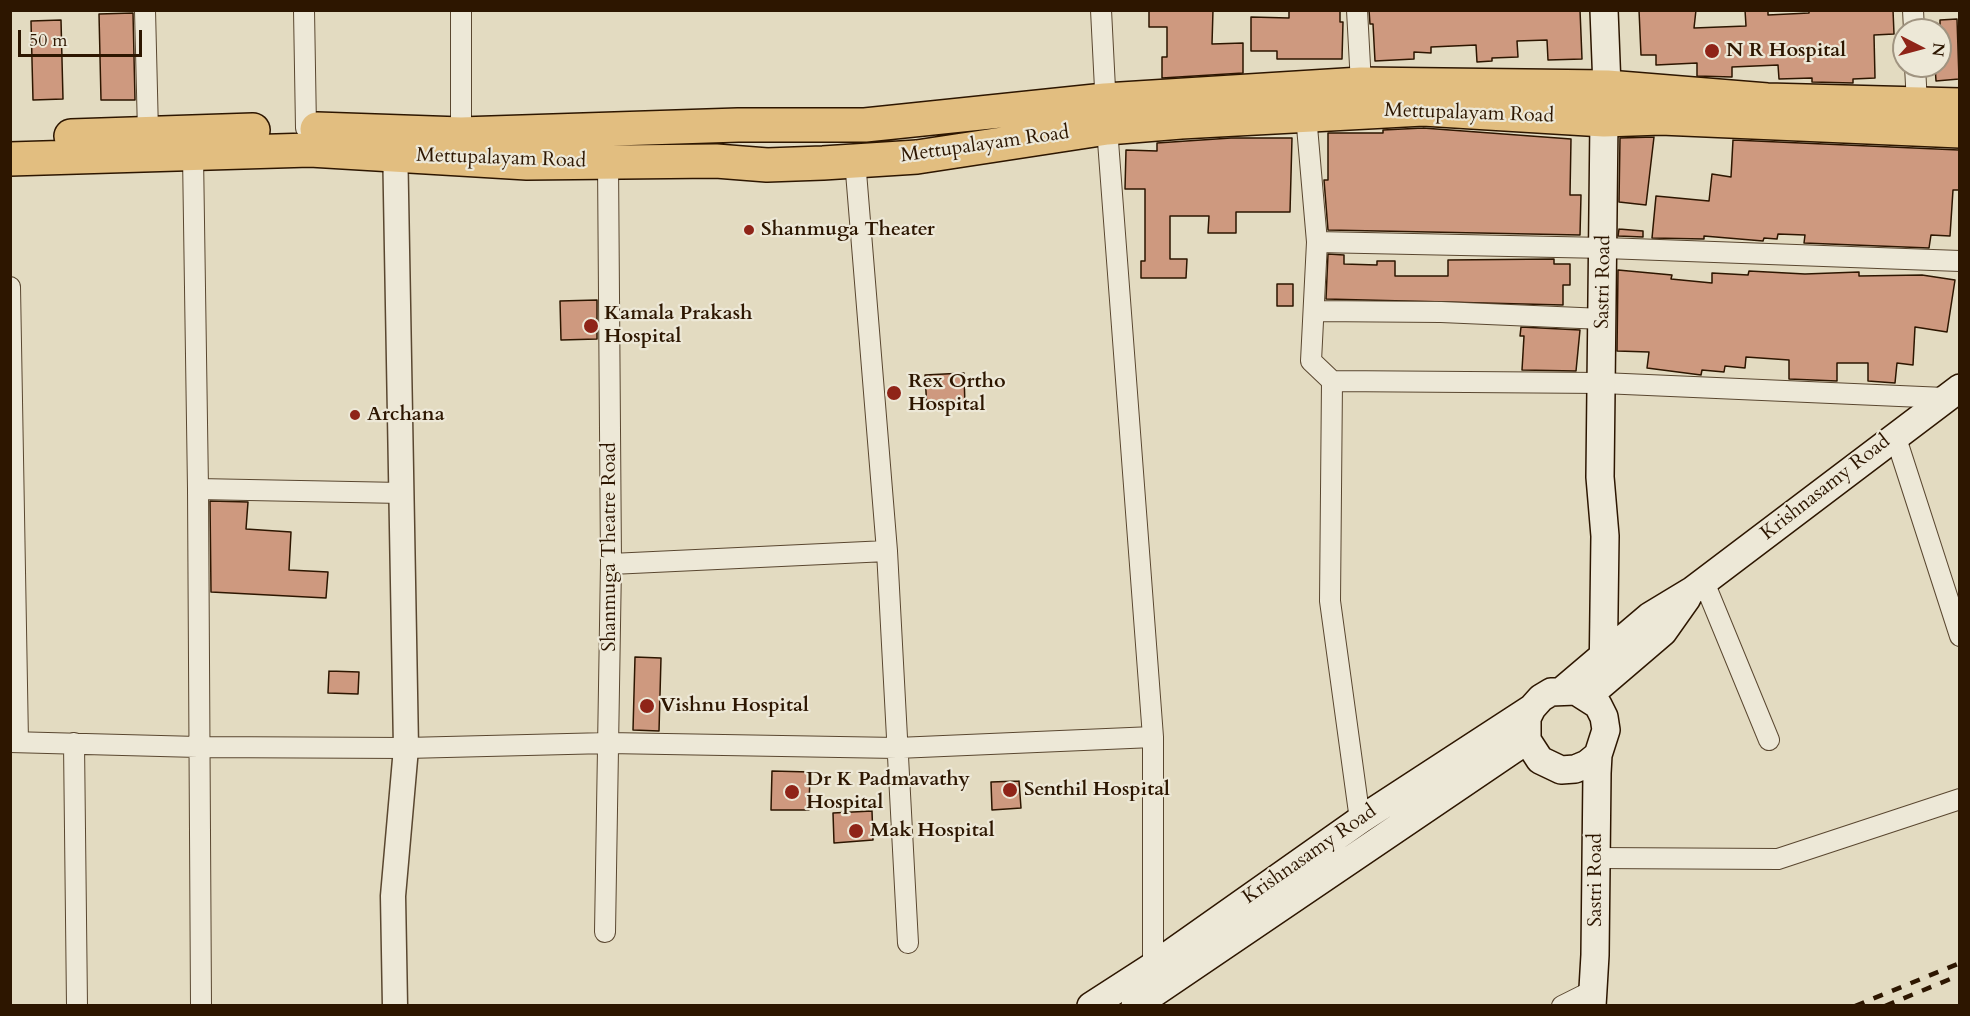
<!DOCTYPE html>
<style>
body{margin:0}
#map{position:relative;width:1970px;height:1016px;overflow:hidden;background:#e3dbc1;font-family:Cardo,serif}
canvas{display:block}
.frame{position:absolute;inset:0;border:12px solid #2d1600;pointer-events:none}
.north{position:absolute;left:1892px;top:18px;width:60px;height:60px;box-sizing:border-box;background:#ede8d7;border:2px solid #a09481;border-radius:50%;rotate:96deg;font-size:16px;font-weight:700;line-height:24px;text-align:center;color:#2d1600}
.north::after{content:'';display:block;margin:auto;width:21px;height:27px;background:#8f2418;clip-path:polygon(50% 0,100% 100%,50% 72%,0 100%)}
.scale{position:absolute;left:18px;top:30px;width:124px;height:27px;box-sizing:border-box;border:3px solid #2d1600;border-top:0;padding-left:8px;font-size:18px;line-height:21px;white-space:nowrap;color:#2d1600;-webkit-text-stroke:4px #ede8d7;paint-order:stroke}
</style>
<div id="map">
<canvas width="1970" height="1016"></canvas>
<div class="frame"></div>
<div class="north">N</div>
<div class="scale">50 m</div>
</div>
<script>
const context = document.querySelector('canvas').getContext('2d');
context.lineJoin = 'round';
function paint(path, color) {
  context.fillStyle = color;
  context.fill(path, 'evenodd');
}
function shape(rows) {
  const path = new Path2D();
  for (const r of rows) {
    path.moveTo(r[0], r[1]);
    for (let i = 2; i < r.length; i += 2) path.lineTo(r[i], r[i + 1]);
  }
  return path;
}
function trace(path, color, width, dash) {
  context.strokeStyle = color;
  context.lineWidth = width;
  context.lineCap = dash ? 'butt' : 'round';
  context.setLineDash(dash || []);
  context.stroke(path);
}
function drawText(font, color, halo, rows, align = 'center') {
  context.font = font + ' Cardo,serif';
  context.lineWidth = 4.5;
  context.setLineDash([]);
  context.textBaseline = 'middle';
  context.strokeStyle = halo;
  context.fillStyle = color;
  for (const [text, x, y, turn = 0] of rows) {
    context.save();
    context.translate(x, y);
    context.rotate((+turn || 0) * Math.PI / 180);
    context.textAlign = isNaN(turn) ? turn : align;
    if (halo) context.strokeText(text, 0, 0);
    context.fillText(text, 0, 0);
    context.restore();
  }
}
const building = shape([
 [1149,10,1213,10,1212,44,1243,43,1243,73,1162,78,1162,57,1167,57,1167,27,1149,27,1149,10],
 [1289,10,1340,10,1340,22,1343,22,1342,59,1277,59,1277,51,1251,51,1251,17,1289,18,1289,10],
 [1369,10,1580,10,1582,59,1548,60,1547,40,1517,41,1518,57,1492,58,1492,61,1477,62,1476,45,1431,47,1431,53,1414,52,1414,59,1375,61,1373,24,1370,24,1369,10],
 [1639,10,1696,10,1694,28,1746,26,1745,10,1768,10,1768,15,1809,13,1809,10,1893,10,1894,34,1874,35,1875,78,1853,79,1853,83,1812,82,1812,78,1779,79,1778,65,1732,67,1732,77,1697,76,1697,63,1656,65,1656,55,1641,55,1639,10],
 [133,13,135,100,101,100,99,14,133,13],
 [1957,19,1959,79,1936,81,1935,66,1940,66,1940,20,1957,19],
 [61,20,63,99,33,100,31,21,61,20],
 [1423,128,1571,139,1570,195,1581,195,1580,235,1328,230,1324,180,1328,180,1328,133,1383,133,1383,130,1423,128],
 [1654,137,1646,205,1619,202,1620,138,1654,137],
 [1231,138,1292,138,1290,212,1236,212,1236,233,1208,233,1209,216,1170,216,1170,259,1187,259,1186,278,1141,278,1141,261,1145,261,1145,189,1125,189,1126,150,1157,151,1157,143,1231,138],
 [1733,140,1959,150,1959,190,1953,190,1950,236,1931,235,1929,248,1804,243,1805,235,1778,234,1777,239,1764,238,1763,241,1704,236,1704,239,1652,238,1656,196,1709,201,1712,174,1731,177,1733,140],
 [1619,229,1643,231,1643,237,1618,236,1619,229],
 [1328,254,1344,255,1344,264,1377,265,1377,261,1395,261,1395,276,1448,276,1448,260,1554,259,1554,264,1570,264,1570,285,1563,285,1563,305,1326,299,1328,254],
 [1618,270,1672,275,1671,279,1712,283,1712,273,1748,275,1749,271,1805,274,1859,272,1859,276,1922,275,1955,280,1947,332,1915,327,1913,365,1897,363,1895,383,1868,381,1868,363,1837,363,1837,381,1789,379,1789,360,1746,357,1745,368,1725,366,1724,372,1702,370,1701,375,1647,368,1649,352,1617,351,1618,270],
 [1277,284,1293,284,1293,306,1277,306,1277,284],
 [597,300,597,339,561,340,560,301,597,300],
 [1521,327,1580,330,1576,371,1522,370,1524,336,1520,336,1521,327],
 [964,373,965,407,927,409,925,375,964,373],
 [210,501,248,502,246,529,291,532,289,570,328,572,326,598,211,592,210,501],
 [635,657,661,658,659,731,633,730,635,657],
 [329,671,359,672,358,694,328,693,329,671],
 [772,771,810,772,809,810,771,810,772,771],
 [1019,781,1021,808,992,810,991,782,1019,781],
 [872,811,873,840,834,843,833,813,872,811]
]);
const minor = shape([
 [145,10,148,132],
 [304,10,306,128],
 [461,10,461,134],
 [1101,10,1107,128,1153,737,1153,966],
 [1357,10,1361,84],
 [1913,10,1914,30],
 [1915,66,1917,104],
 [1306,115,1317,242,1311,361,1332,381,1330,601,1360,820],
 [193,155,198,489,201,1006],
 [855,160,887,551,908,943],
 [1317,242,1605,248,1960,261],
 [10,287,18,742],
 [1314,311,1441,312,1603,319],
 [1332,381,1602,383,1945,398],
 [1895,435,1960,636],
 [198,489,402,493],
 [611,564,887,551],
 [1704,582,1769,740],
 [10,742,198,747,406,748,608,743,897,748,1153,737],
 [74,743,77,1006],
 [1596,858,1778,859,1960,799],
 [605,932,611,564,608,162],
 [1562,1006,1584,995]
]);
const tertiary = shape([
 [395,1006,393,896,406,748,395,139]
]);
const secondary = shape([
 [1603,683,1605,536,1600,477,1604,120,1607,87,1604,10],
 [1564,689,1650,616,1693,590,1960,388],
 [1594,691,1663,632,1687,598],
 [1091,1006,1153,966,1360,820,1532,708],
 [1135,1006,1527,740],
 [1592,1006,1595,955,1597,773,1598,755,1606,730,1604,717,1598,705,1576,691,1551,692,1541,698,1532,708,1527,718,1527,740,1540,760,1561,770,1575,769,1587,764,1598,755]
]);
const trunk = shape([
 [317,129,461,134,738,125,865,125,1105,100,1361,84,1607,87,1767,100,1960,105],
 [71,136,253,130],
 [10,159,310,150,527,163,716,161,767,165,823,163,917,157,1107,128,1181,122,1423,109,1604,120,1661,118,1960,131]
]);
const rail = shape([
 [1855,1006,1960,963],
 [1885,1006,1960,975]
]);
const markers = [
 [1712,51,8,"#8f2418"],
 [749,230,6,"#8f2418"],
 [591,326,8,"#8f2418"],
 [894,393,8,"#8f2418"],
 [355,415,6,"#8f2418"],
 [647,706,8,"#8f2418"],
 [1010,790,8,"#8f2418"],
 [792,792,8,"#8f2418"],
 [856,831,8,"#8f2418"]
];
const poiNames = [
 ["N R Hospital",1726,51],
 ["Shanmuga Theater",761,230],
 ["Kamala Prakash",604,314],
 ["Hospital",604,337],
 ["Rex Ortho",908,382],
 ["Hospital",908,405],
 ["Archana",367,415],
 ["Vishnu Hospital",660,706],
 ["Dr K Padmavathy",806,780],
 ["Hospital",806,803],
 ["Senthil Hospital",1024,790],
 ["Mak Hospital",870,831]
];
const streetNames = [
 ["Mettupalayam Road",1469,114,2],
 ["Mettupalayam Road",985,145,-8],
 ["Mettupalayam Road",501,159,2],
 ["Sastri Road",1604,282,-89],
 ["Krishnasamy Road",1826,488,-38],
 ["Shanmuga Theatre Road",610,547,-90],
 ["Krishnasamy Road",1310,855,-35],
 ["Sastri Road",1596,880,-90]
];
paint(building, '#ce997f');
trace(building, '#2d1600', 1.5);
trace(minor, '#5a4730', 22);
trace(tertiary, '#5a4730', 27);
trace(secondary, '#2d1600', 30);
trace(trunk, '#2d1600', 36);
trace(minor, '#ede8d7', 20);
trace(tertiary, '#ede8d7', 24);
trace(secondary, '#ede8d7', 27);
trace(trunk, '#e2be80', 33);
trace(rail, '#2d1600', 4.5, [10, 10]);
for (const [x, y, r, color] of markers) {
  const dot = new Path2D();
  dot.arc(x, y, r, 0, 2 * Math.PI);
  context.fillStyle = color;
  context.fill(dot);
  trace(dot, '#ede8d7', 2);
}
drawText('bold 20px', '#2d1600', '#ede8d7', poiNames, 'left');
drawText('20px', '#2d1600', '#ede8d7', streetNames);
</script>
